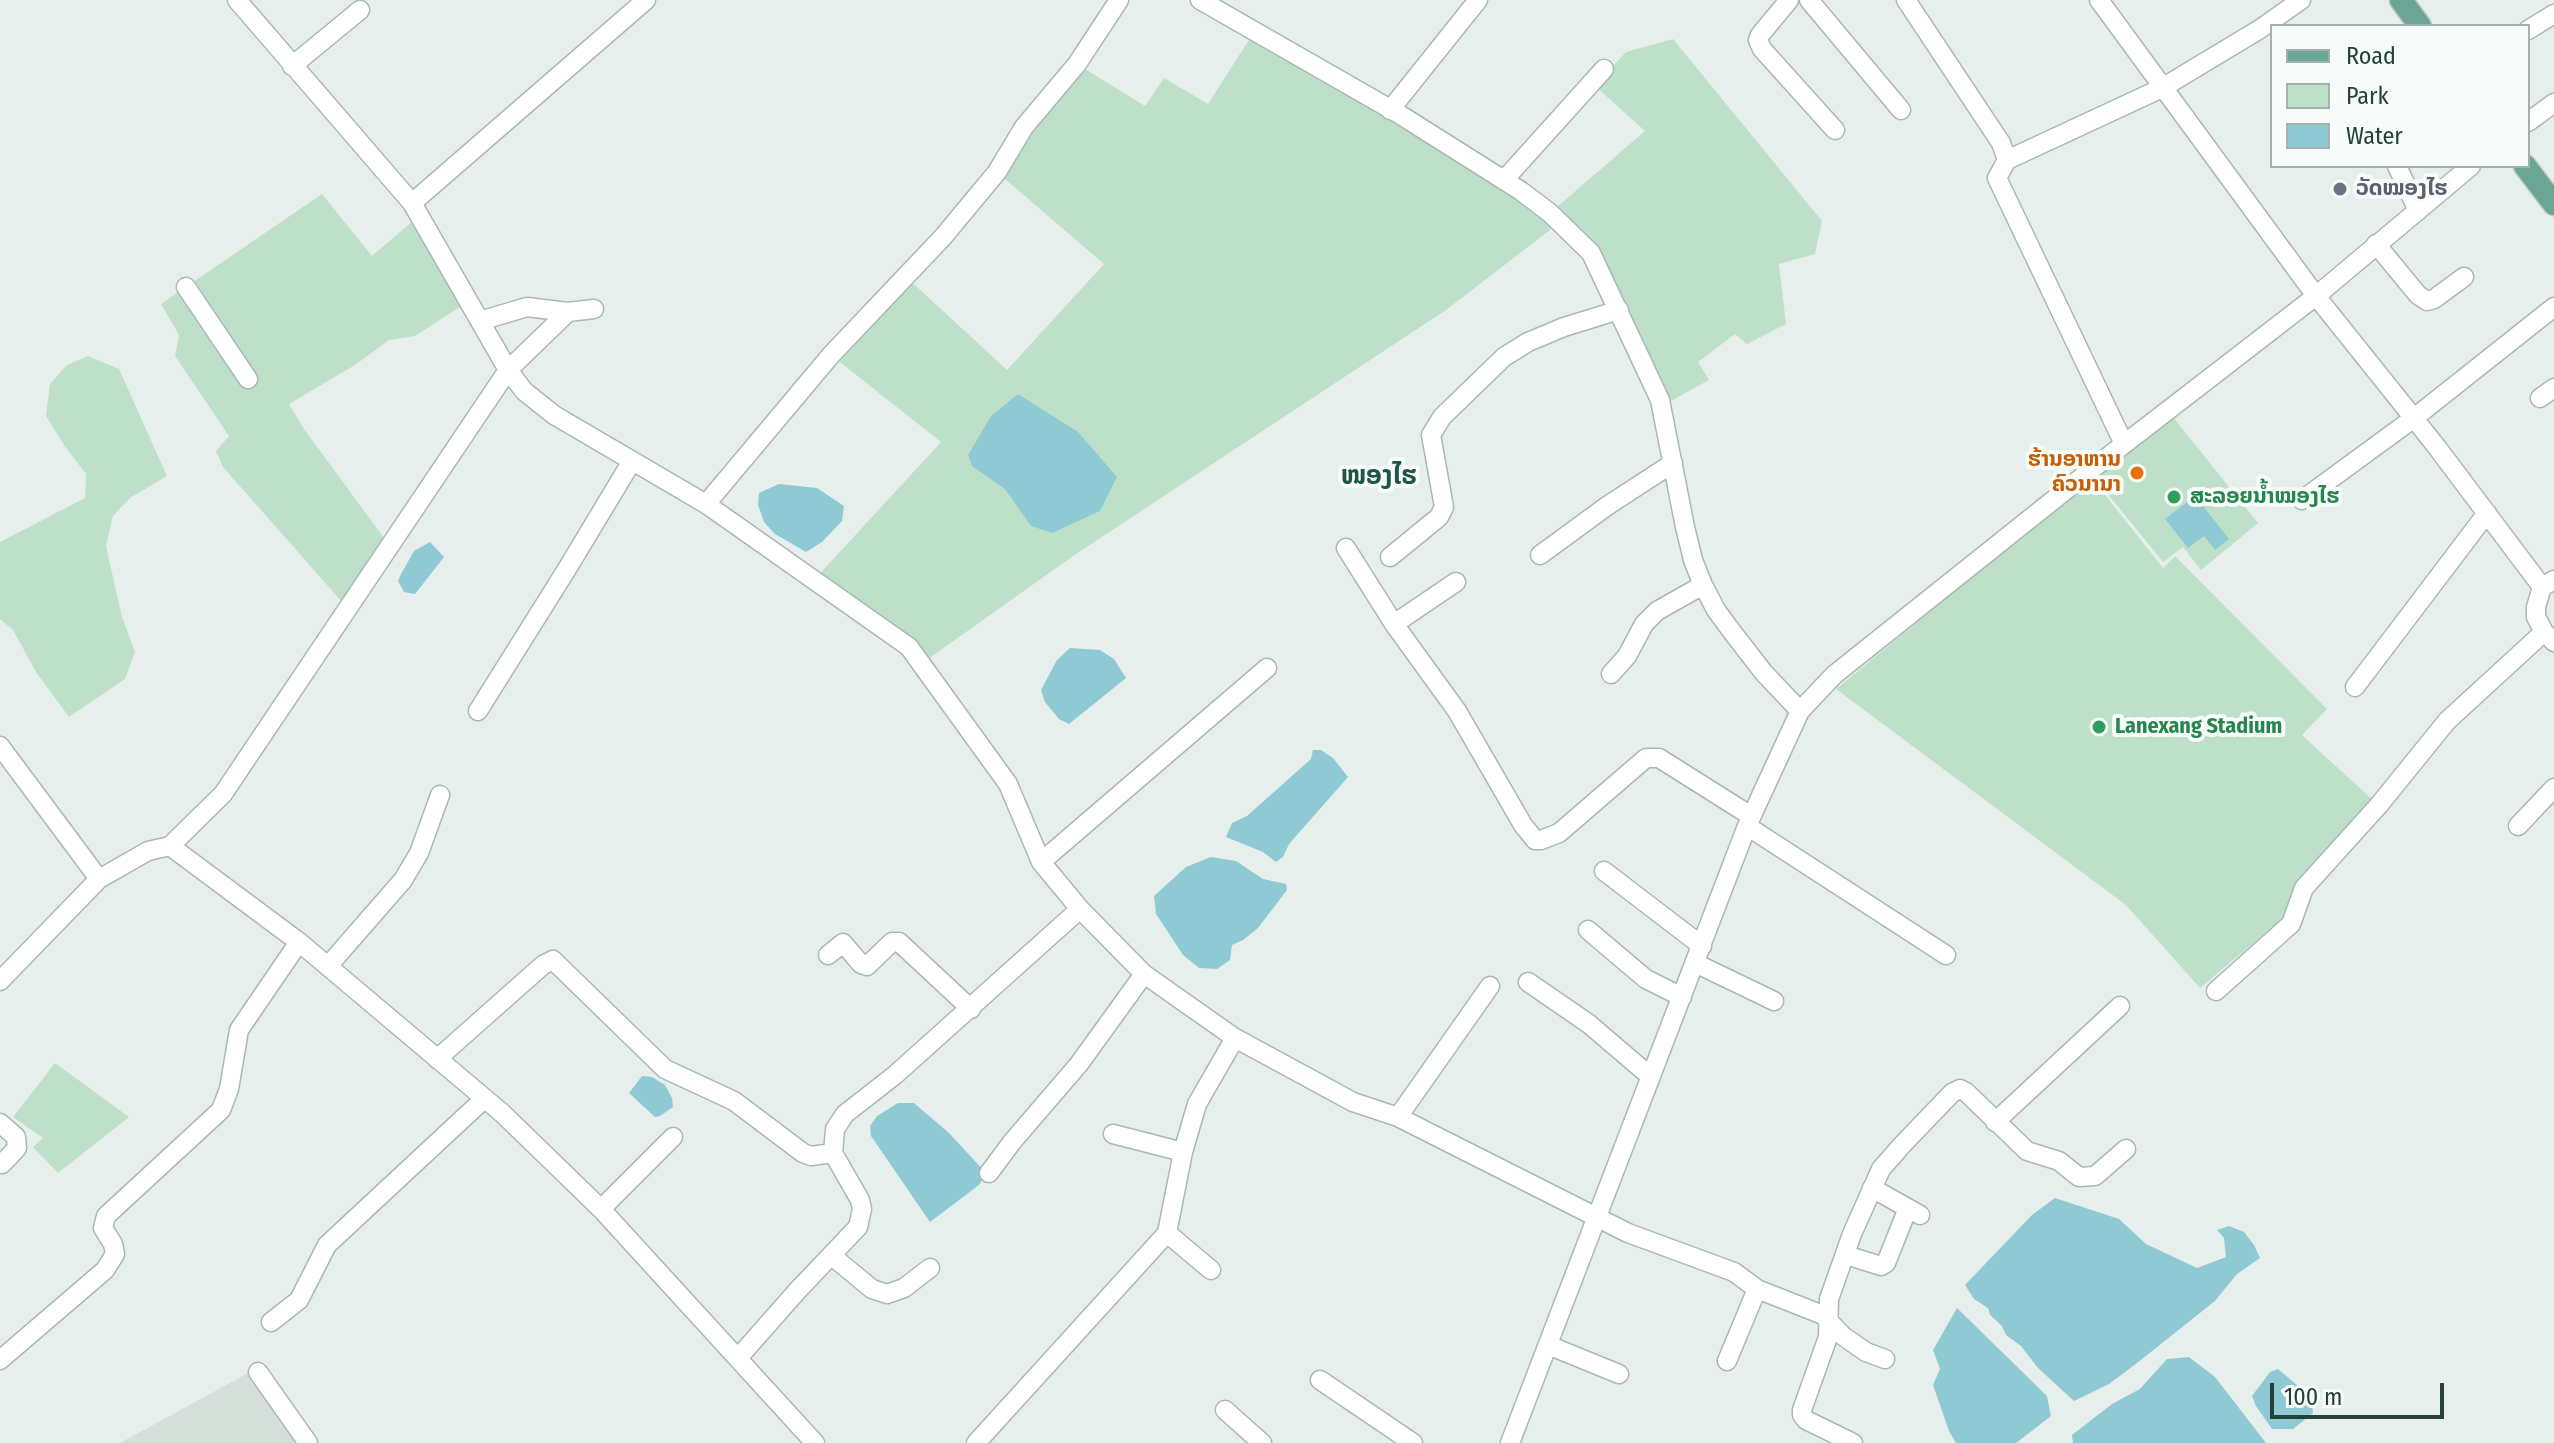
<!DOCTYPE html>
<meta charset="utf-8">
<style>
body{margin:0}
#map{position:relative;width:2554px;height:1443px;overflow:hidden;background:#e6efeb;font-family:"Fira Sans Condensed",sans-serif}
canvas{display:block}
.legend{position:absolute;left:2270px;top:24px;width:260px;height:144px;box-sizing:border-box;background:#f7fbf9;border:2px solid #a3b1ad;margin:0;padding:10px 14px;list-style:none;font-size:24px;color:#24423a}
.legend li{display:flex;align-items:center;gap:16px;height:40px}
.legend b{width:40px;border:2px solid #a3b1ad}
.scale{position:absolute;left:2270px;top:1383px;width:174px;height:36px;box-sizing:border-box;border:4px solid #24423a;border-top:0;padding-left:10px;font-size:24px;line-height:28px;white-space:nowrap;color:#24423a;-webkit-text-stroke:6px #f7fbf9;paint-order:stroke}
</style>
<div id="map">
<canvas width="2554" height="1443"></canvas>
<ul class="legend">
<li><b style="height:10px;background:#6aa596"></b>Road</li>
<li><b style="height:22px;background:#bfe0c8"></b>Park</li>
<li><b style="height:22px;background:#8ec9d4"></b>Water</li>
</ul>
<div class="scale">100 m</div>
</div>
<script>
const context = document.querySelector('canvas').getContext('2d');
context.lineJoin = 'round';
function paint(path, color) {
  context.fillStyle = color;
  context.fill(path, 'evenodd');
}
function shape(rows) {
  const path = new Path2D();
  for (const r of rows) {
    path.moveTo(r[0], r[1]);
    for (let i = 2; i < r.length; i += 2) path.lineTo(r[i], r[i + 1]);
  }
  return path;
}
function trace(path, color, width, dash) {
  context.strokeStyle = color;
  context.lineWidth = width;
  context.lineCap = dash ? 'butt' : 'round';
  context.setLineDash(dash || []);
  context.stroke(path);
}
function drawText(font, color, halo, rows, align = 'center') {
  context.font = font + ' "Fira Sans Condensed","Noto Sans Lao",sans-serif';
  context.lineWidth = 8;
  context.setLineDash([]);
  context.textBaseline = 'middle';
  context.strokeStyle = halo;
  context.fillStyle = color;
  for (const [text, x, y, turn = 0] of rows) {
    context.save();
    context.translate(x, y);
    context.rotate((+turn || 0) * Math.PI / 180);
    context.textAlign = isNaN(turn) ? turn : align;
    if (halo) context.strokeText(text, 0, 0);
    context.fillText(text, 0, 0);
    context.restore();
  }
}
const built = shape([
 [250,1372,300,1443,120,1443]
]);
const green = shape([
 [1254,32,1550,213,1645,131,1595,86,1626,52,1673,39,1822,221,1815,254,1779,264,1786,324,1747,344,1735,334,1698,362,1709,380,1660,407,1584,251,1559,223,1446,310,1076,554,921,664,814,580,941,442,831,355,905,276,1007,370,1104,264,997,172,1077,64,1145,106,1164,78,1208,104],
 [322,194,372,256,420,215,469,301,415,336,389,340,355,365,289,404,304,429,384,538,343,603,223,467,216,451,229,436,175,356,179,335,161,304],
 [88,356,119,369,167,476,130,498,113,516,106,546,122,617,135,652,125,679,69,717,36,672,13,630,0,619,0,542,85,498,86,474,64,445,46,416,50,384,67,365],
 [2169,412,2258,523,2201,570,2183,547,2163,562,2090,472],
 [2094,481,2163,568,2175,556,2327,709,2302,735,2375,802,2294,909,2200,988,2126,905,1836,689,2006,549],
 [55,1063,129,1117,58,1173,33,1147,43,1138,13,1117]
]);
const water = shape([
 [1018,394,1078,432,1117,477,1100,511,1052,533,1031,526,1005,489,972,466,968,455,991,416],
 [779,484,817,488,844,506,842,521,822,542,806,552,775,534,764,522,758,505,759,493],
 [2195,496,2229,539,2215,550,2204,536,2188,548,2165,519],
 [430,542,444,557,415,594,404,592,398,581,401,574,414,551],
 [1070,648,1100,650,1114,659,1126,678,1069,724,1059,719,1045,702,1041,690,1057,660],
 [1313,750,1321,750,1333,758,1348,777,1289,844,1283,857,1276,862,1263,852,1226,837,1232,823,1247,816,1311,759],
 [1211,857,1236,861,1263,879,1286,884,1287,890,1258,928,1243,940,1232,945,1230,960,1217,969,1199,968,1183,955,1156,914,1154,896,1186,867],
 [642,1076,652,1077,665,1085,672,1098,673,1107,660,1116,655,1117,629,1093],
 [898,1103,914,1103,949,1133,986,1173,979,1185,930,1222,871,1136,870,1126,877,1116],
 [2055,1198,2119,1219,2146,1244,2197,1268,2226,1257,2224,1238,2217,1230,2229,1226,2244,1232,2254,1245,2260,1258,2237,1274,2215,1301,2137,1363,2109,1384,2074,1401,2038,1368,2021,1346,2006,1335,2002,1326,1990,1315,1988,1308,1974,1299,1965,1285,2032,1215],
 [1957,1308,2047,1396,2051,1416,2016,1443,1956,1443,1949,1431,1933,1385,1940,1369,1933,1350],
 [2189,1357,2215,1377,2266,1443,2073,1443,2072,1435,2112,1404,2140,1389,2167,1359],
 [2278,1369,2311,1397,2313,1413,2293,1429,2272,1429,2256,1406,2252,1396,2270,1372]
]);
const minor = shape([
 [237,0,412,203,508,370,524,391,554,415,706,504,909,647,1008,784,1041,862,1080,909,1144,974,1235,1038,1353,1102,1398,1117,1628,1233,1734,1272,1757,1289,1823,1315,1843,1336,1866,1352,1885,1359],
 [1200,0,1399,114,1521,191,1550,213,1591,253,1660,400,1685,527,1693,560,1703,585,1716,610,1733,633,1764,673,1800,711],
 [1789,0,1760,35,1758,40,1762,49,1835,130],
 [1809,0,1901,110],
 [1906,0,2001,143,2007,160,1997,178,2124,444],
 [2099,0,2316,296,2436,446,2542,587],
 [2528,30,2554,14],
 [292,66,360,10],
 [1390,110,1478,0],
 [2528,122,2554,103],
 [2007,160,2162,88,2260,29,2301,0],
 [2397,166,2418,211],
 [1504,180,1604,69],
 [412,203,646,0],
 [2376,244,2418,295,2427,301,2434,299,2464,277],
 [186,287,248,379],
 [480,321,527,307,568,312],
 [2540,398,2554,388],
 [2302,500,2414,418,2554,307],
 [706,504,831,355,943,237,997,172,1024,127,1077,64,1119,0],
 [1346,548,1394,624,1457,711,1523,825,1535,840,1541,840,1559,833,1646,758,1659,758,1751,816],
 [1540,555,1607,506,1673,463],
 [1390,557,1439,517,1444,507,1431,435,1442,417,1504,357,1528,342,1564,327,1619,310],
 [2554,580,2542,587,2536,607,2536,617,2544,632,2554,642],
 [1394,624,1456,582],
 [1611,674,1627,656,1644,624,1657,611,1703,585],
 [2355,687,2487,513],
 [478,711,567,569,632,461],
 [0,746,99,879],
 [1747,826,1946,955],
 [2518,826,2554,788],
 [170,846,299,942,502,1113,601,1209,815,1443],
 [1041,862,1267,668],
 [1604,871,1702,946],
 [1588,930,1646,979,1682,997],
 [828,955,843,943,861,964,867,966,892,942,899,942,971,1009],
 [1695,963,1774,1001],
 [328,966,403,880,419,853,440,795],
 [0,981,99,879,148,851,170,846,223,794,508,370,568,312,594,309],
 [1528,982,1589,1024,1651,1077],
 [2216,991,2291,924,2304,888,2379,805,2447,721,2544,632],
 [437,1059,543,965,553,960,665,1069,734,1101,803,1153,811,1156,833,1153],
 [1398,1117,1490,986],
 [1995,1122,2120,1006],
 [0,1123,16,1137,17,1148,2,1164],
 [1113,1134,1183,1152],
 [989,1173,1012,1142,1079,1064,1144,974],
 [1872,1188,1920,1215],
 [601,1209,673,1137],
 [1167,1233,1211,1270],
 [1846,1255,1881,1266,1886,1263,1908,1208],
 [832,1256,872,1289,887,1294,904,1288,930,1268],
 [271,1322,299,1300,327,1245,484,1099],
 [1548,1345,1619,1374],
 [738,1358,798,1290,858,1227,862,1209,860,1200,833,1153,835,1129,845,1114,895,1075,1080,909],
 [0,1360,105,1270,115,1254,113,1244,103,1228,106,1216,221,1110,229,1089,239,1030,299,942],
 [1727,1361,1757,1289],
 [258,1372,308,1443],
 [1320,1380,1413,1443],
 [1225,1410,1262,1443],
 [976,1443,1167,1233,1183,1152,1197,1104,1235,1038],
 [1510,1443,1747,826,1800,711,1834,675,2101,462,2316,296,2471,166],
 [1853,1443,1806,1420,1802,1415,1802,1410,1828,1337,1829,1299,1852,1234,1881,1169,1903,1144,1952,1093,1960,1089,1966,1092,2027,1151,2059,1161,2079,1177,2095,1176,2126,1149]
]);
const major = shape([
 [2401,0,2420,26],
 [2525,166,2554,204]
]);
const markers = [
 [2340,189,8,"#6b7280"],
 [2137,473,8,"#e8710a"],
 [2174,497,8,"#2e9e5b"],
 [2099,727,8,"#2e9e5b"]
];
const worshipNames = [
 ["ວັດໝອງໄຮ",2356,189]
];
const foodNames = [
 ["ຮ້ານອາຫານ",2121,460],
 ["ຄົວນານາ",2121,485]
];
const leisureNames = [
 ["ສະລອຍນ້ຳໝອງໄຮ",2190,497],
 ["Lanexang Stadium",2115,727]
];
const quarterNames = [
 ["ໜອງໄຮ",1379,477]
];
paint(built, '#d4dfda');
paint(green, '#bfe0c8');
paint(water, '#8ec9d4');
trace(minor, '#a8b8b2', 21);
trace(major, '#c2cac8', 25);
trace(minor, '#fff', 18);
trace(major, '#6aa596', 22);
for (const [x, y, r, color] of markers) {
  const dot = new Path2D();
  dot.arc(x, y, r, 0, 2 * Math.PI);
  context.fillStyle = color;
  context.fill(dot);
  trace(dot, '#f7fbf9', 3);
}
drawText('bold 22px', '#5b616d', '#f7fbf9', worshipNames, 'left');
drawText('bold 22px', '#c56008', '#f7fbf9', foodNames, 'right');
drawText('bold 22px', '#27864d', '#f7fbf9', leisureNames, 'left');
drawText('bold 26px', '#1f5548', '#f7fbf9', quarterNames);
</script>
